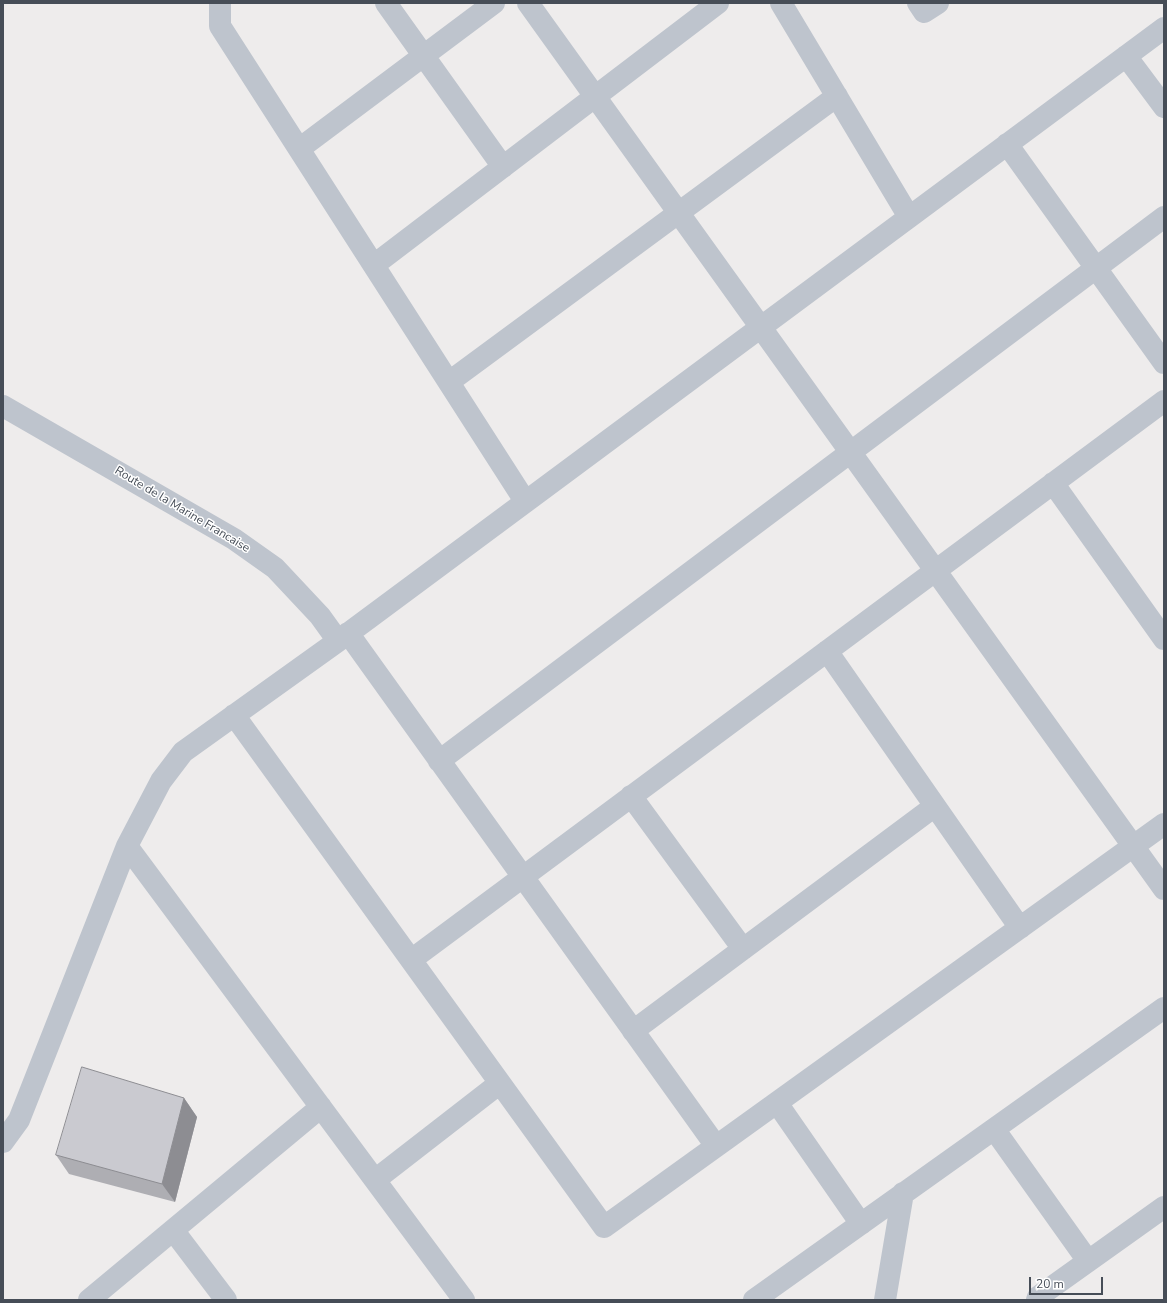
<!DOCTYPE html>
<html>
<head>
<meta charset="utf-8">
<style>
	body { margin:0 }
	#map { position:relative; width:1167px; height:1303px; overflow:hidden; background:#eeecec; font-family:"Nunito Sans",sans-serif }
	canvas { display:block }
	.frame { position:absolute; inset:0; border:4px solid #464d57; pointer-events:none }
	.scale { position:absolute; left:1029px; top:1277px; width:74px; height:18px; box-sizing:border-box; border:2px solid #464d57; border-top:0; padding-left:5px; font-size:12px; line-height:14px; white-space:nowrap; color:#464d57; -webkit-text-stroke:3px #fff; paint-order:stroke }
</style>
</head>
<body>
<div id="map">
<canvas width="1167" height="1303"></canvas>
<div class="frame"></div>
<div class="scale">20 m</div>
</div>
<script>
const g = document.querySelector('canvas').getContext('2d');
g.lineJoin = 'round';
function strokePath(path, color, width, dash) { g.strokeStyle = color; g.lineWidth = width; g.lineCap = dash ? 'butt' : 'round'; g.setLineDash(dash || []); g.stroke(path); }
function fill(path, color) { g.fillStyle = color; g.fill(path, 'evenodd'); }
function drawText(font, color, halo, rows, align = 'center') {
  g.font = font + ' "Nunito Sans",sans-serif'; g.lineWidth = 3; g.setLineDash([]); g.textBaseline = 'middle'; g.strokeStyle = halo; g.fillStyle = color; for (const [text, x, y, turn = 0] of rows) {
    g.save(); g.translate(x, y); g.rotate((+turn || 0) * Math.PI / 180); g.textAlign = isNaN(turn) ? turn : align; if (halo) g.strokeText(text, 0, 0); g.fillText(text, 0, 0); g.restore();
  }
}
strokePath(new Path2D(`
	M220,3v23l305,475
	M386,3l117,164
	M528,3l636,886
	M781,3l128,214
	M918,3l6,9 14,-9
	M1126,56l38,51
	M1007,144l157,219
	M299,149l195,-146
	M374,265l344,-262
	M449,382l388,-286
	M3,406l231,133 41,29 45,48 18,25
	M1053,483l111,156
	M348,633l368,513
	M827,651l193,277
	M234,715l370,512 560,-403
	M439,761l725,-544
	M631,796l112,153
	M127,846l337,454
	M411,960l753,-559
	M633,1031l302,-225
	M777,1103l84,121
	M994,1129l94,132
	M3,1142l16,-22 108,-274 34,-65 22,-29 155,-111 826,-613
	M375,1180l125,-97
	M173,1230l53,70
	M89,1300l232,-193
	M754,1300l410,-292
	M885,1300l18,-107
	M1037,1300l1,-3 126,-90`), '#bec4cd', 22);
fill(new Path2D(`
	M184,1098l13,19 -22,85 -106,-28 -13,-19z`), '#aeaeb3');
fill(new Path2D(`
	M184,1098l13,19 -22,85 -13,-18z`), '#8d8d92');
const building = new Path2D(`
	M82,1067l102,31 -22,86 -106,-29z`);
fill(building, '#cacad0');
strokePath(building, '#8d8d92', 1);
drawText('12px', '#464d57', '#fff', [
	["Route de la Marine Francaise",182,510,31]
]);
</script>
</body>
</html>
